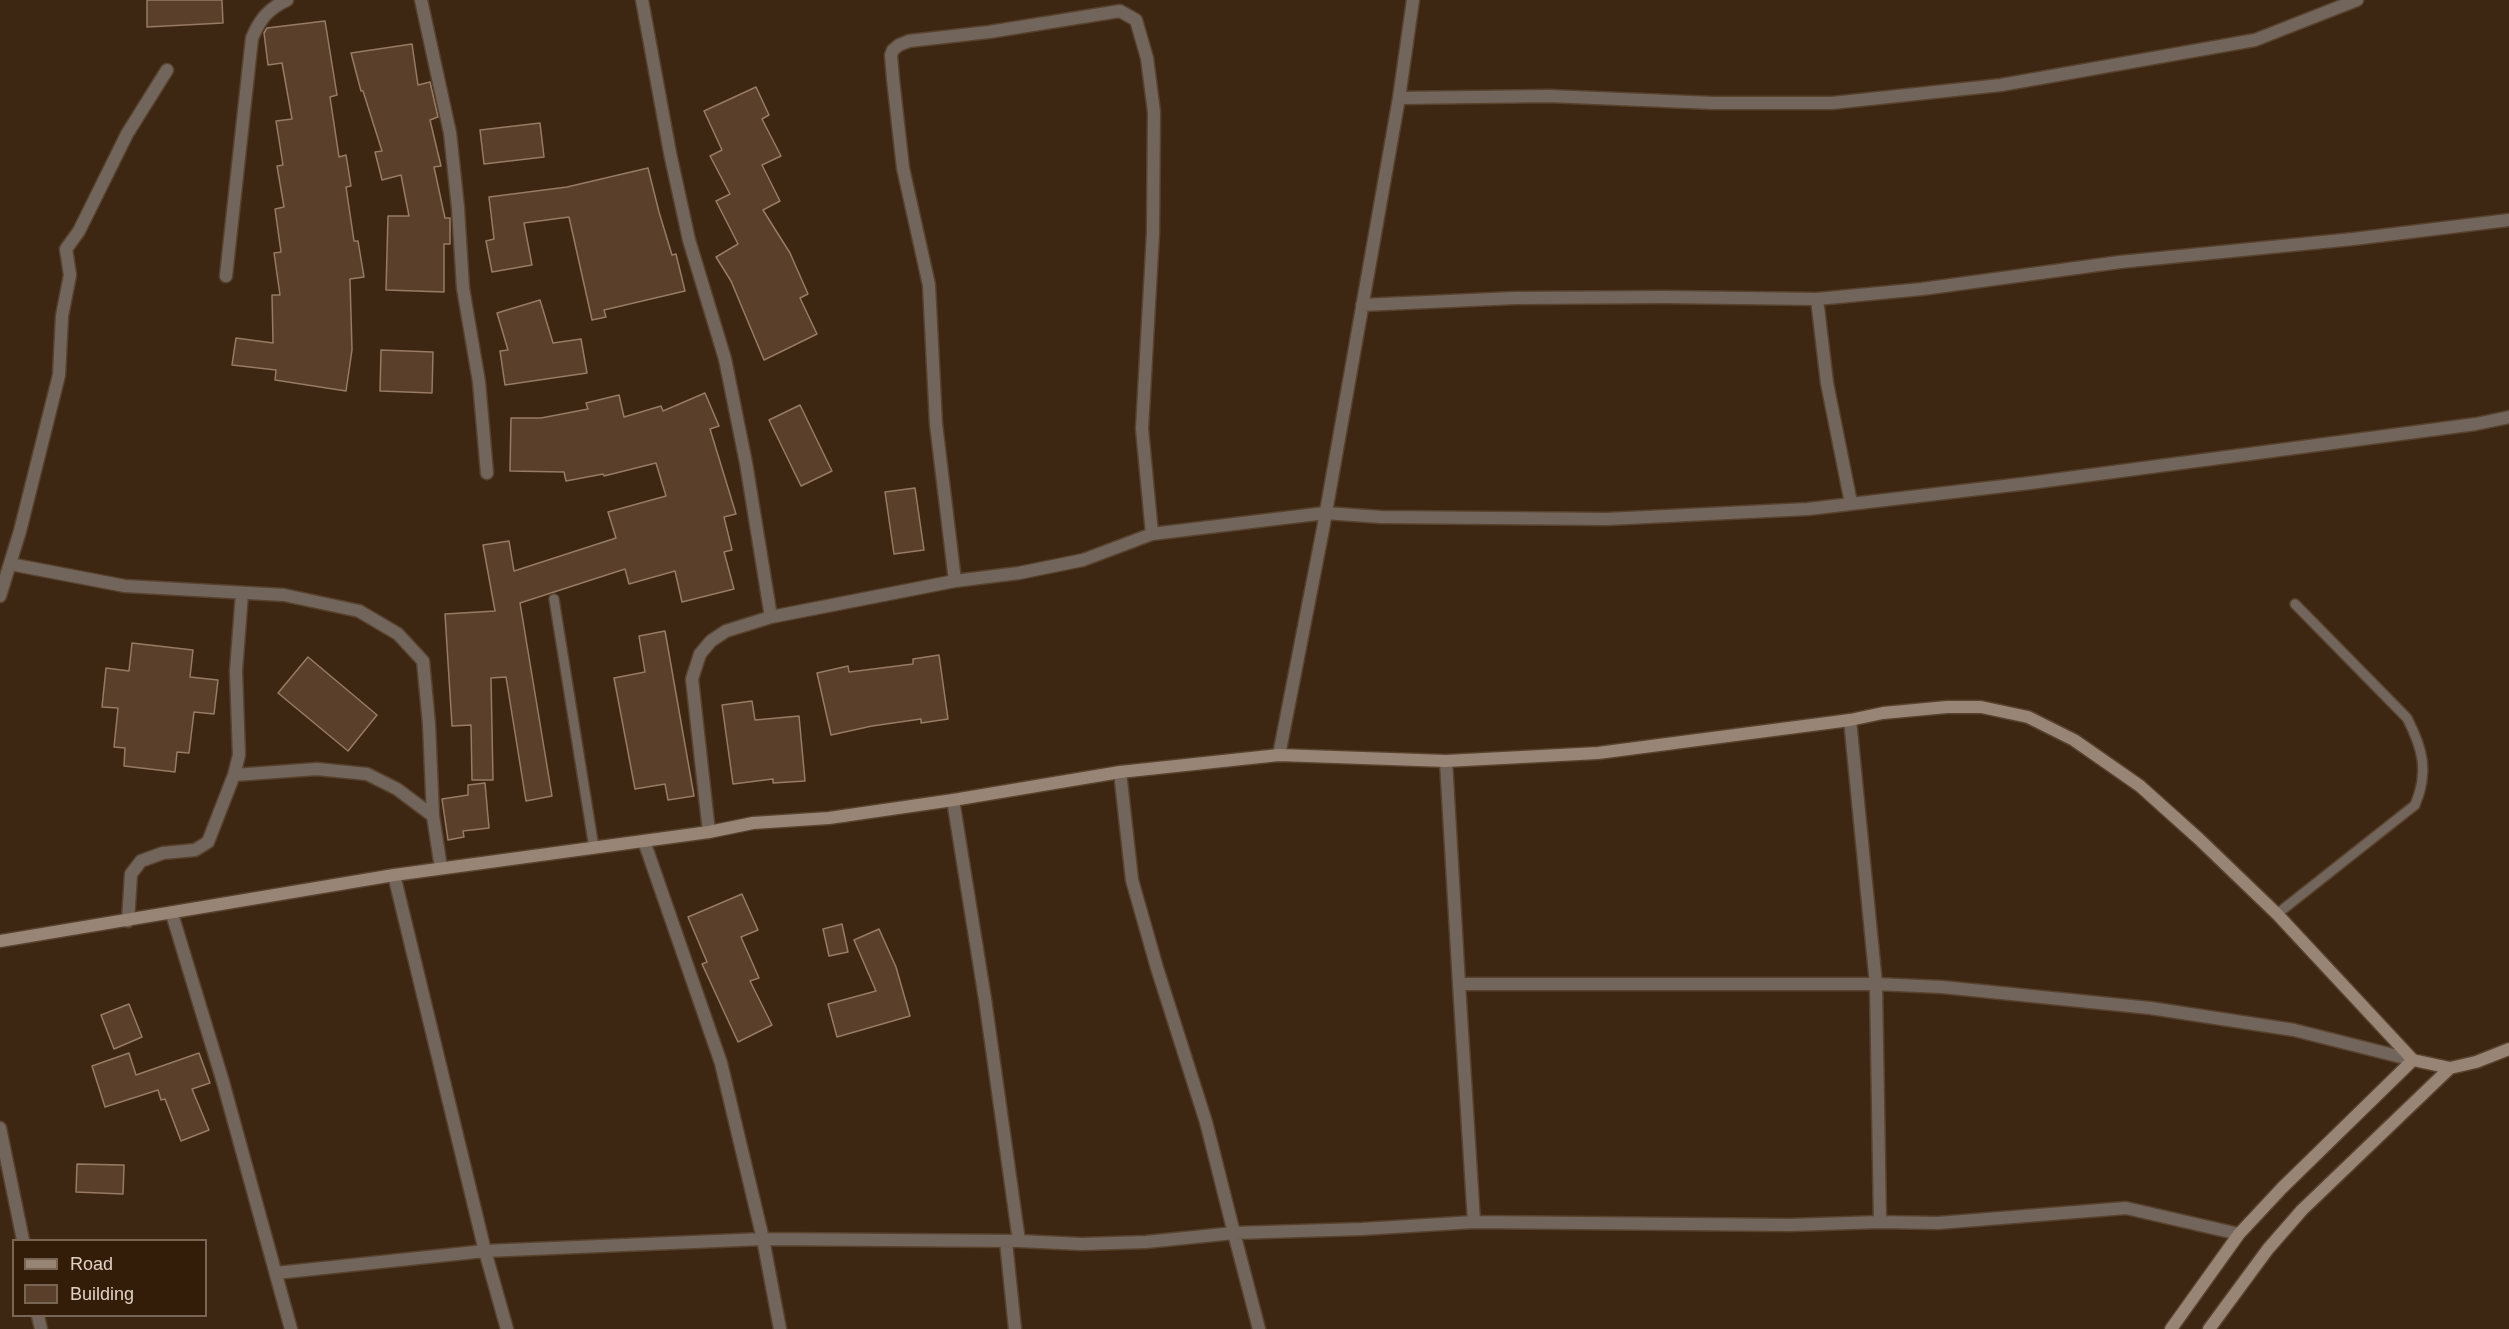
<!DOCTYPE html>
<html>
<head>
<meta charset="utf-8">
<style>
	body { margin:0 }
	#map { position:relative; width:2509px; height:1329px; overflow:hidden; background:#3e2712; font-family:Helvetica,sans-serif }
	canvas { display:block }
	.legend { position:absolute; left:12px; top:1239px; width:195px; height:78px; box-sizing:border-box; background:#341d08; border:2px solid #796553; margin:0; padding:8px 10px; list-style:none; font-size:18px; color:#e0d0c4 }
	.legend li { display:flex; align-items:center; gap:12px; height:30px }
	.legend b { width:30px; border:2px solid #796553 }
</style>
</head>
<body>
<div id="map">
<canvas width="2509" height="1329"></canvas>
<ul class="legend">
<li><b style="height:8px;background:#998575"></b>Road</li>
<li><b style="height:16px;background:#5a402b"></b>Building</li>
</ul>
</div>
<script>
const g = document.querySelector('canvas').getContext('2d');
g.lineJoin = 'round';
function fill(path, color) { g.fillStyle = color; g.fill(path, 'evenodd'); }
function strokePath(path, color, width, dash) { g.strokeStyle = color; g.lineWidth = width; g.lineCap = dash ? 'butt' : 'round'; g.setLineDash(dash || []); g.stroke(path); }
const building = new Path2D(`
	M147,0h75l1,23 -76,4z
	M325,21l12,74 -7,2 9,60 7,-2 5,31 -5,1 8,54h4l6,36 -14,2 2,71 -6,41 -71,-11 1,-10 -44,-5 4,-27 37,5 -1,-48h8l-6,-42 7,-1 -6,-43 9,-2 -7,-41 6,-1 -7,-44 16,-2 -10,-56 -14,2 -4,-32 3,-5z
	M412,44l6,41 12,-3 8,35 -8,3 11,46 -7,1 11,51h5v26h-6v48l-58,-2 2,-74h21l-8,-41 -19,5 -7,-28 7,-1 -19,-60h-2l-10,-38z
	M756,87l13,28 -7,4 19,37 -19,9 18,36 -17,9 27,43 18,41 -8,4 17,36 -53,26 -33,-79 -15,-24 22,-13 -22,-43 14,-7 -20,-38 12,-6 -18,-39z
	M540,123l4,34 -60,7 -4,-34z
	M648,168l11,44 13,43 4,-1 9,37 -81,19 2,7 -14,3 -23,-103 -45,6 8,42 -40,7 -6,-31 8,-2 -5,-42 78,-10z
	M540,300l13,43 28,-4 6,34 -82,12 -5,-34 8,-1 -11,-37z
	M381,350l52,2 -1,41 -52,-2z
	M705,393l14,33 -9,3 26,85 -12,3 8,33 -8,2 10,37 -52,13 -7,-31 -46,13 -4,-15 -105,34 32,193 -26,5 -20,-124 -15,1 2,102h-21l-1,-55 -19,1 -7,-112 50,-3 -12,-66 26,-4 5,30 102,-33 -8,-26 58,-16 -10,-33 -52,13 -1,-2 -37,7 -2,-9 -54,-1 1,-53h30l47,-9 -2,-6 33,-8 5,22 37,-11 2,5z
	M800,405l32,66 -31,15 -32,-66z
	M915,488l9,62 -30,4 -9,-62z
	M665,631l29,165 -26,4 -3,-16 -30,5 -21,-111 31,-6 -6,-36z
	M132,643l61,7 -3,27 28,3 -4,34 -20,-2 -5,41 -12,-1 -2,20 -51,-6 1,-18 -11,-1 4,-39 -16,-1 4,-39 23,3z
	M939,655l9,64 -27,4v-4l-49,7 -41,9 -14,-62 31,-7 1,6 64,-8v-5z
	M308,657l69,58 -29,36 -70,-58z
	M752,701l3,19 44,-4 6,65 -32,2v-4l-40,5 -11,-79z
	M485,783l4,45 -26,3 1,6 -16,3 -6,-41 26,-4v-10z
	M742,894l16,36 -17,7 18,41 -9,3 22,44 -34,17 -36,-78 5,-2 -19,-45z
	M842,924l6,28 -19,4 -6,-27z
	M879,929l17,38 14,49 -73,21 -9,-33 48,-13 -22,-51z
	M129,1004l13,33 -28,12 -13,-34z
	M129,1053l7,22 63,-22 11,30 -18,6 17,41 -28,11 -16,-42 -4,1 -3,-10 -53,17 -13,-41z
	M77,1164l47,1 -1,29 -47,-2z`);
fill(building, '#5a402b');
strokePath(building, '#977b64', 1.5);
const lane = new Path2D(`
	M554,599l40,249
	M2277,914l138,-109c14,-33 8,-56 -8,-87l-112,-114`);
const street = new Path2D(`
	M421,0l29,133 8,75 5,80 16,94 8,91
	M642,0l28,153 19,87 36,119 21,104 25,154
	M1399,98l150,-2 164,7h119l169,-18 254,-45 102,-40
	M226,276l26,-238c8,-19 16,-29 35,-38
	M1817,299l10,84 24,120
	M1362,305l153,-7 150,-1 152,2 105,-10 198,-27 233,-23 156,-19
	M10,564l115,22 159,9 75,16 39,23 25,27 6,63 4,92 8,52
	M955,581l-19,-157 -7,-139 -26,-117 -10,-89 -2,-24 2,-5 6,-5 10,-4 80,-9 131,-21 16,9 11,38 7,54 -1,121 -11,196 10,105
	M0,596l20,-65 39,-156 3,-59 8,-41 -4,-26 13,-18 48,-97 40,-64
	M1279,755l44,-226 76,-431 14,-98
	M1446,761l13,223
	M1120,772l12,108 25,88 49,154 28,111 128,-4 112,-7 316,3 90,-3 58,1 188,-15 113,26
	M234,775l83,-6 50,5 30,15 36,27
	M709,832l-17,-153 8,-25 11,-13 15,-10 45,-14 184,-36 64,-8 64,-13 69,-26 173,-21 56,4 226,2 201,-10 222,-26 446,-59 33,-7
	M644,841l77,222 42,176 17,90
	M172,914l51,168 68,247
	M128,921l3,-47 10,-13 22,-8 32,-3 13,-8 26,-67 5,-20 -3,-84 6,-78
	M0,1128l23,112
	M1474,1222l-15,-238h417l-26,-264
	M1880,1222l-4,-238 66,3 208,21 144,22 119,30
	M1019,1241l63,3 64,-2 88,-9 25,96
	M1006,1242l9,87
	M276,1273l209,-22 -91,-376
	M38,1316l3,13
	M507,1329l-22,-78 278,-12 256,2 -34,-242 -32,-199`);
const secondary = new Path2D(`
	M0,941l394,-66 315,-43 44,-9 76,-5 124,-18 167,-28 159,-17 167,6 152,-8 252,-33 33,-7 64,-6h34l47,10 46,23 66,46 59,53 78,75 136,146 37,8 26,-6 33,-13
	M2171,1329l68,-95 43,-46 131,-128
	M2209,1329l59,-80 34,-39 148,-142`);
strokePath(lane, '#58422e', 12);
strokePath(street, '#58422e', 15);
strokePath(secondary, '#58422e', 15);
strokePath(lane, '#72665c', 9);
strokePath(street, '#72665c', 12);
strokePath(secondary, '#998575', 12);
</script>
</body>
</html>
